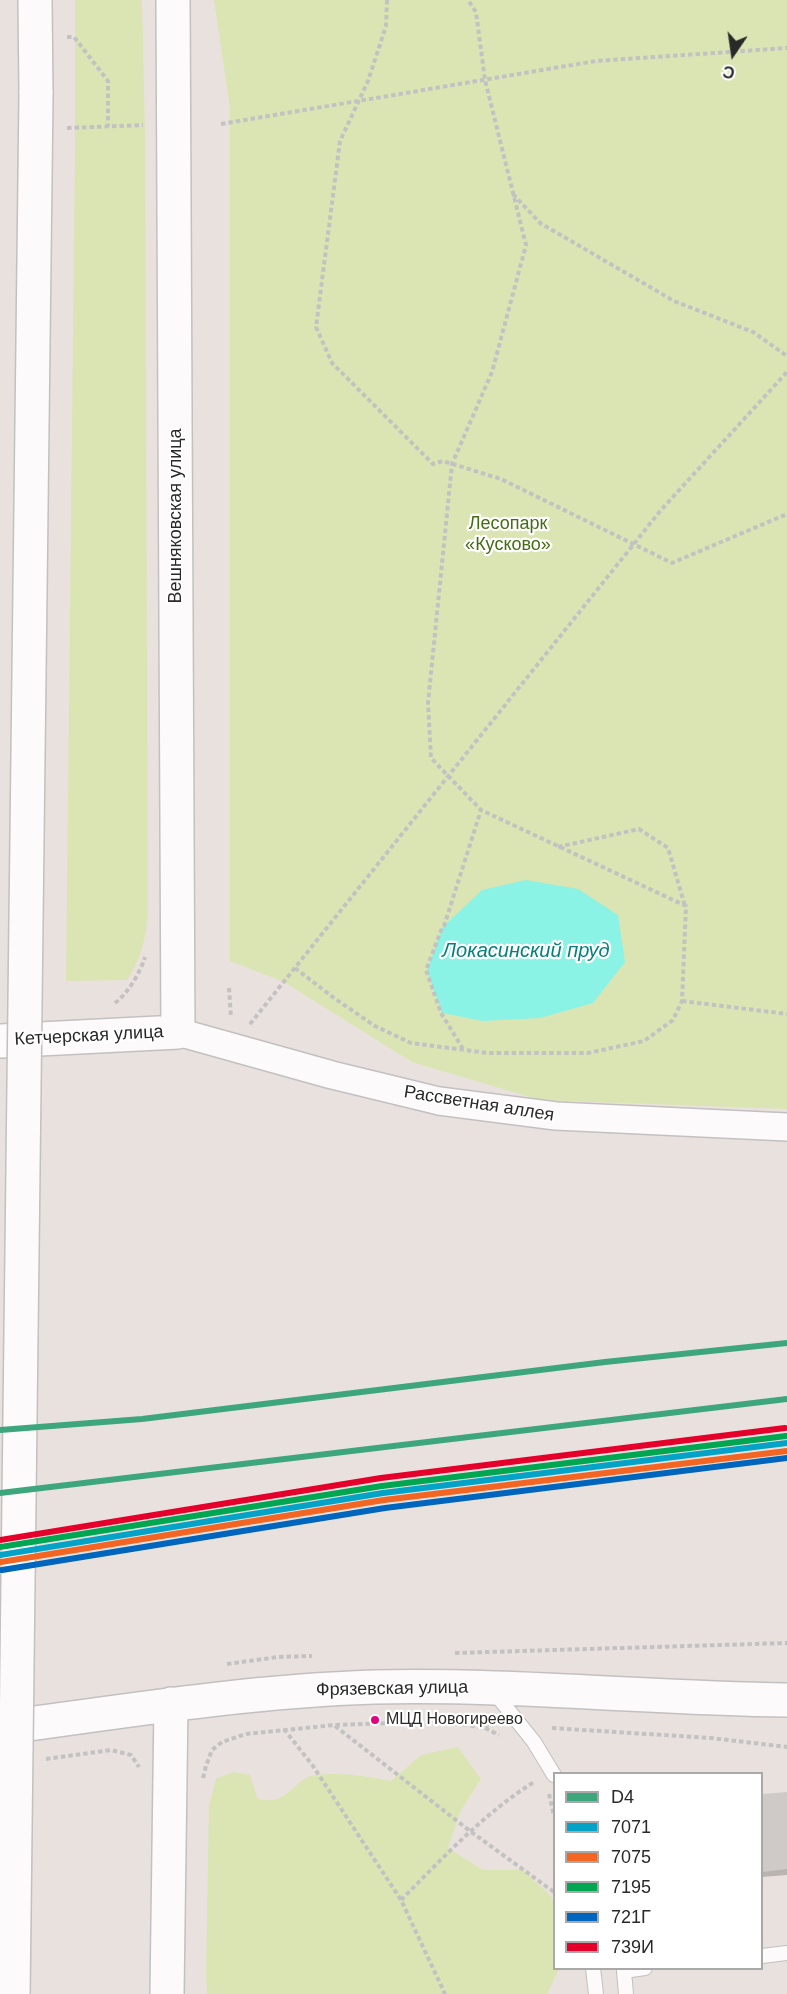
<!DOCTYPE html>
<html>
<head>
<meta charset="utf-8">
<style>
	body { margin:0 }
	#map { position:relative; width:787px; height:1994px; overflow:hidden; background:#e9e1de; font-family:Arial,sans-serif }
	canvas { display:block }
	.legend { position:absolute; left:553px; top:1772px; width:210px; height:198px; box-sizing:border-box; background:#fff; border:2px solid #a9a9a9; margin:0; padding:8px 10px; list-style:none; font-size:18px; color:#292929 }
	.legend li { display:flex; align-items:center; gap:12px; height:30px }
	.legend b { width:30px; border:2px solid #a9a9a9 }
	.north { position:absolute; left:703px; top:24px; width:60px; height:60px; -webkit-text-stroke:4px #fff; paint-order:stroke; rotate:193deg; font-size:16px; font-weight:700; line-height:24px; text-align:center; color:#292929 }
	.north::after { content:''; display:block; margin:auto; width:21px; height:27px; background:#292929; clip-path:polygon(50% 0,100% 100%,50% 72%,0 100%) }
</style>
</head>
<body>
<div id="map">
<canvas width="787" height="1994"></canvas>
<ul class="legend">
<li><b style="height:8px;background:#3da67c"></b>D4</li>
<li><b style="height:8px;background:#02a3c6"></b>7071</li>
<li><b style="height:8px;background:#f26522"></b>7075</li>
<li><b style="height:8px;background:#00a651"></b>7195</li>
<li><b style="height:8px;background:#0065bd"></b>721Г</li>
<li><b style="height:8px;background:#e4002b"></b>739И</li>
</ul>
<div class="north">С</div>
</div>
<script>
const g = document.querySelector('canvas').getContext('2d');
g.lineJoin = 'round';
function fill(path, color) { g.fillStyle = color; g.fill(path, 'evenodd'); }
function strokePath(path, color, width, dash) { g.strokeStyle = color; g.lineWidth = width; g.lineCap = dash ? 'butt' : 'round'; g.setLineDash(dash || []); g.stroke(path); }
function drawText(font, color, halo, rows, align = 'center') {
  g.font = font + ' Arial,sans-serif'; g.lineWidth = 4.5; g.setLineDash([]); g.textBaseline = 'middle'; g.strokeStyle = halo; g.fillStyle = color; for (const [text, x, y, turn = 0] of rows) {
    g.save(); g.translate(x, y); g.rotate((+turn || 0) * Math.PI / 180); g.textAlign = isNaN(turn) ? turn : align; if (halo) g.strokeText(text, 0, 0); g.fillText(text, 0, 0); g.restore();
  }
}
fill(new Path2D(`
	M75,0h67l3,134 3,777c-2,27 -6,46 -21,69l-61,1 9,-834z
	M214,0h573v1109l-247,-9 -128,-38 -128,-80 -54,-21v-853z
	M458,1747l23,32 -21,33 -12,36 35,22h40l28,26 3,8v64l5,1 -12,25h-340l-1,-19 3,-170 7,-26 17,-7 17,3 7,23c29,11 37,-20 58,-23 27,-3 51,1 76,6l30,-26z`), '#dbe5b4');
fill(new Path2D(`
	M526,880l52,9 40,26 7,47 -32,41 -53,15 -57,3 -41,-8 -15,-42 15,-43 40,-38z`), '#8bf2e6');
fill(new Path2D(`
	M787,1793v82l-25,2v-82z`), '#0003');
fill(new Path2D(`
	M787,1792v77l-25,3v-78z`), '#cfcac8');
const service = new Path2D(`
	M494,1692l40,50 20,33
	M762,1956l25,-3
	M593,1968l3,26
	M626,1994l-2,-23 21,-3`);
const minor = new Path2D(`
	M178,1032l154,43 107,26 117,15 231,11`);
const secondary = new Path2D(`
	M35,0l1,94
	M0,1041l178,-9 -5,-1032
	M0,1728c124,-17 249,-37 374,-41 138,-3 275,11 413,13
	M167,1994l4,-290`);
strokePath(service, '#c2c0c0', 16);
strokePath(minor, '#c2c0c0', 30);
strokePath(secondary, '#c2c0c0', 36);
strokePath(new Path2D(`
	M387,0l-1,26 -18,55 -28,60 -24,186 16,36 101,101 10,-3 58,18 171,84 115,-49
	M67,37h7l34,44v45
	M221,124l375,-63 191,-13
	M67,128l76,-3
	M513,194l27,29 134,78 79,31 34,24
	M558,847l81,-18 29,19 17,58
	M295,968l39,30 41,28 36,17 77,10h100l56,-12 29,-21 9,-19 4,-95 -205,-96 -50,-52 -3,-55 24,-239 40,-92 34,-127 -41,-165 -9,-68 -8,-12
	M229,988l2,30
	M682,1001l105,13
	M115,1003c13,-10 25,-30 30,-46
	M250,1024l411,-514 126,-138
	M463,1049l-22,-36 -15,-43 16,-42 2,-2 37,-116
	M455,1653l332,-10
	M227,1664l51,-7 34,-1
	M477,1724l16,1
	M335,1726l135,105 84,61
	M552,1728l159,10 76,9
	M284,1729l29,37 88,134 44,94
	M46,1759l65,-9 20,5 8,12
	M203,1778l3,-12 6,-16 10,-8 24,-8 88,-9 61,-2 65,1 25,4 14,7
	M549,1794l5,22
	M401,1900c42,-42 82,-86 133,-118`), '#c3c2c2', 4, [4.5, 3]);
strokePath(service, '#fcfafa', 14);
strokePath(minor, '#fcfafa', 27);
strokePath(secondary, '#fcfafa', 33);
const secondaryBridge = new Path2D(`
	M13,1994l23,-1900`);
strokePath(secondaryBridge, '#c2c0c0', 36, []);
strokePath(secondaryBridge, '#fcfafa', 33);
strokePath(new Path2D(`
	M0,1430l142,-11 463,-57 182,-19
	M0,1493l787,-94`), '#3da67c', 6);
strokePath(new Path2D(`
	M0,1555l383,-62 404,-50`), '#02a3c6', 6);
strokePath(new Path2D(`
	M1,1562l383,-62 403,-49`), '#f26522', 6);
strokePath(new Path2D(`
	M0,1547l382,-61 404,-50`), '#00a651', 6);
strokePath(new Path2D(`
	M2,1570l383,-62 402,-50`), '#0065bd', 6);
strokePath(new Path2D(`
	M0,1540l381,-62 404,-50`), '#e4002b', 6);
for (const [x, y, r, color] of [
	[375,1720,5,"#e5007d"]
]) { const dot = new Path2D(); dot.arc(x, y, r, 0, 2 * Math.PI); g.fillStyle = color; g.fill(dot); strokePath(dot, '#fff', 2); }
drawText('16px', '#292929', '#fff', [
	["МЦД Новогиреево",386,1720]
], 'left');
drawText('18px', '#292929', '#fff', [
	["Вешняковская улица",176,516,-90],
	["Кетчерская улица",89,1036,-3],
	["Рассветная аллея",479,1104,9],
	["Фрязевская улица",392,1689,-1]
]);
drawText('18px', '#466c14', '#fff', [
	["Лесопарк",508,524],
	["«Кусково»",508,545]
]);
drawText('italic 20px', '#06807e', '#fff', [
	["Локасинский пруд",526,951]
]);
</script>
</body>
</html>
